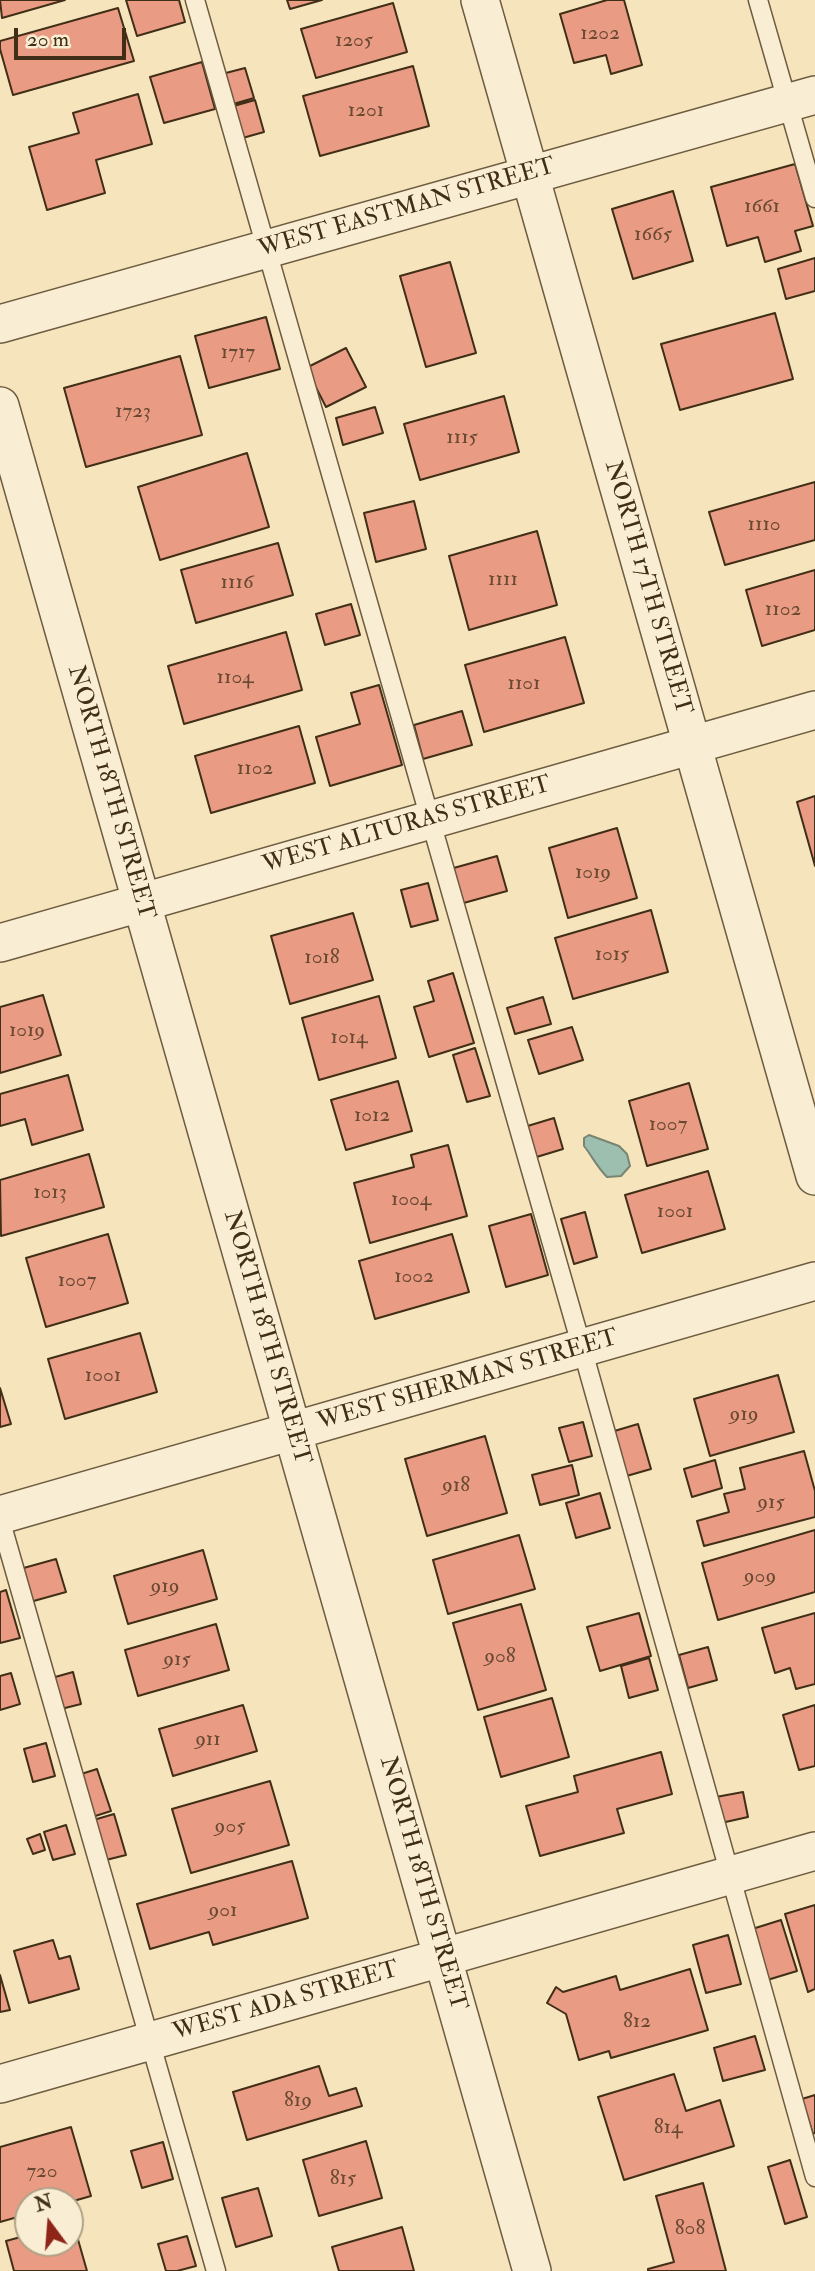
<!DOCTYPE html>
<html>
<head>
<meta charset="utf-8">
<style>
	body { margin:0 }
	#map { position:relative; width:815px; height:2271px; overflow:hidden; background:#f6e5bc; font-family:"IM FELL Double Pica",serif }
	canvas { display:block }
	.north { position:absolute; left:14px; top:2187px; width:70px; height:70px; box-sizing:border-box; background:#f9eed3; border:2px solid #afa187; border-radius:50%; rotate:344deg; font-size:19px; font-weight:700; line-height:28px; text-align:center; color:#402e16 }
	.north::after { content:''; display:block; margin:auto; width:24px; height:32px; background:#8f2418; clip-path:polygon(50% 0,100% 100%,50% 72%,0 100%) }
	.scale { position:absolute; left:14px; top:28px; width:112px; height:32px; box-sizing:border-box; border:4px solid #402e16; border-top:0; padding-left:9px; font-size:21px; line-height:24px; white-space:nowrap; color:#402e16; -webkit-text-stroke:5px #f9eed3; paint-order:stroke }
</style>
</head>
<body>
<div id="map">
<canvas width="815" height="2271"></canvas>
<div class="north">N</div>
<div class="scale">20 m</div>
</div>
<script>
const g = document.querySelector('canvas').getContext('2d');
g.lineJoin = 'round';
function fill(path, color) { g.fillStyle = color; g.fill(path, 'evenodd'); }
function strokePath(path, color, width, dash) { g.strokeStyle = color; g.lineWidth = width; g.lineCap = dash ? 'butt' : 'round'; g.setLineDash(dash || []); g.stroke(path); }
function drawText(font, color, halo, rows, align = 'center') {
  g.font = font + ' "IM FELL Double Pica",serif'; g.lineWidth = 5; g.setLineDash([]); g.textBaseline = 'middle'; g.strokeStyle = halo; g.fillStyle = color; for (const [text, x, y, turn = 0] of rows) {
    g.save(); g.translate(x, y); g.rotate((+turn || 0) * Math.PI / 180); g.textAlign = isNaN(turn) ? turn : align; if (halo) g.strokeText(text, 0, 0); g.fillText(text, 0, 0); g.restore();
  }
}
const water = new Path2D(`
	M589,1135l30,11 8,8 3,12 -9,10 -14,1c-10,-10 -15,-21 -23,-31v-8z`);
fill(water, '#9dbfb0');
strokePath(water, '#788572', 2);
const building = new Path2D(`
	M0,0h65l-63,18z
	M126,0h53l6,22 -48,14z
	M287,0h35l-32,9z
	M607,0h17l18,65 -31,9 -5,-19 -32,8 -14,-49z
	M393,3l14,49 -91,26 -15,-49z
	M118,8l16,53 -121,34 -13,-46v-8z
	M202,62l13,47 -51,14 -14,-46z
	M413,66l16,60 -109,30 -17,-60z
	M245,68l9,30 -24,7 -8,-31z
	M138,94l14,50 -56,16 9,33 -58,17 -18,-63 50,-14 -6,-20z
	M255,100l9,32 -25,7 -9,-32z
	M795,164l18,62 -18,5 6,20 -36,11 -7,-25 -31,9 -16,-59z
	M673,191l20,70 -60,18 -21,-70z
	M815,258v33l-29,8 -8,-30z
	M450,262l26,91 -50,14 -26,-91z
	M775,313l18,66 -113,31 -19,-66z
	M266,317l14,52 -71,19 -14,-52z
	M346,348l20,39 -40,20 -20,-39z
	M180,356l22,79 -116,32 -22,-79z
	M504,396l15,56 -99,28 -16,-56z
	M375,407l8,26 -40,12 -7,-27z
	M247,453l22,74 -109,33 -22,-73z
	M815,482v58l-90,25 -16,-53z
	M414,501l12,48 -50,13 -12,-49z
	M537,531l20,74 -88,25 -20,-74z
	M278,543l15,52 -97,28 -15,-53z
	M815,570v60l-53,16 -16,-56z
	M351,604l9,31 -35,10 -9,-31z
	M286,632l16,58 -118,34 -16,-58z
	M565,637l19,66 -100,29 -19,-67z
	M379,685l23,80 -72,21 -14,-49 44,-13 -9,-31z
	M462,711l10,34 -49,14 -9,-34z
	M299,726l16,57 -104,30 -16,-57z
	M815,796v70l-18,-64z
	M617,828l20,70 -69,20 -19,-70z
	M497,856l10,35 -47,13 -10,-35z
	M428,883l10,37 -27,7 -10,-37z
	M651,910l17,62 -95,27 -18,-61z
	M353,913l20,67 -83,24 -19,-68z
	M453,973l21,70 -45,14 -15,-50 20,-6 -6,-20z
	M43,995l18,60 -61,18v-66z
	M379,996l17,62 -77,22 -17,-62z
	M543,997l8,27 -36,10 -8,-26z
	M572,1027l11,33 -44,14 -11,-34z
	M475,1048l15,48 -23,6 -14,-47z
	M68,1075l15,55 -51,15 -7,-26 -25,7v-32z
	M398,1081l14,50 -66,19 -15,-50z
	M689,1083l19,66 -61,17 -18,-65z
	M554,1118l9,31 -33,10 -9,-31z
	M448,1145l19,71 -97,27 -16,-60 60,-16 -3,-12z
	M89,1154l15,53 -103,29 -1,-56z
	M708,1171l17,58 -83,24 -17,-58z
	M585,1212l12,45 -23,7 -13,-45z
	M531,1214l17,61 -42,12 -17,-61z
	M108,1234l20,69 -82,24 -20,-69z
	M452,1234l17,58 -94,27 -16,-58z
	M140,1333l17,59 -92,27 -17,-60z
	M778,1375l16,57 -84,24 -16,-57z
	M0,1388l11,36 -11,3z
	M583,1422l9,34 -23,6 -10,-34z
	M638,1424l13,45 -28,8 -12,-45z
	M485,1436l22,77 -80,23 -22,-77z
	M804,1451l11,40v26l-111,29 -7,-25 32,-9 -5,-18 21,-5 -5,-21z
	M715,1460l7,28 -30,9 -8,-28z
	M572,1465l7,30 -39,10 -8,-30z
	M600,1493l10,35 -34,10 -10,-35z
	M815,1530v62l-97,28 -16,-57z
	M519,1535l16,54 -87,25 -15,-54z
	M203,1550l14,49 -89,25 -14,-48z
	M56,1559l10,33 -36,10 -10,-33z
	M6,1590l14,48 -20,5v-51z
	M521,1604l25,86 -68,20 -25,-87z
	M639,1613l12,43 -51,15 -13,-44z
	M815,1613v71l-19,5 -6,-21 -15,5 -13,-45z
	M216,1624l13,46 -91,26 -13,-46z
	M708,1647l9,33 -29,8 -9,-33z
	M649,1658l9,32 -29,8 -8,-32z
	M73,1672l8,32 -24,6 -9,-31z
	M11,1673l9,31 -20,6v-34z
	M552,1698l17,59 -68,20 -17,-60z
	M243,1705l14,46 -84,25 -14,-47z
	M815,1705v61l-16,4 -16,-55z
	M46,1743l9,33 -22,6 -9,-33z
	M661,1752l11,42 -55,15 7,24 -84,23 -14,-50 52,-14 -4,-16z
	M97,1769l14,42 -22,7 -14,-42z
	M270,1781l19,64 -98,28 -19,-64z
	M743,1792l5,25 -27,6 -5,-26z
	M114,1814l12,41 -24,6 -12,-40z
	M66,1825l9,29 -22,6 -9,-28z
	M40,1834l5,16 -12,4 -6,-15z
	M292,1861l16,57 -95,27 -4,-13 -59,17 -13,-45z
	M815,1905v84l-7,3 -23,-78z
	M781,1920l16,51 -33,10 -15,-51z
	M728,1935l13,49 -35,9 -13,-48z
	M53,1940l6,19 11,-3 9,33 -50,14 -15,-52z
	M690,1969l18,61 -97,28 -2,-7 -30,9 -13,-46 -19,-11 9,-16 7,5 53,-16 4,14z
	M0,1975l10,35 -10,2z
	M755,2036l10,34 -42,11 -9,-33z
	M319,2066l10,30 27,-8 6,18 -115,34 -14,-48z
	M674,2074l12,37 34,-11 14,46 -110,34 -26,-83z
	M815,2095v38l-2,1 -11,-35z
	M71,2127l20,69 -21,6 -42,-1v13l-28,8v-75z
	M366,2141l16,57 -63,18 -16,-56z
	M163,2142l10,37 -31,9 -11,-37z
	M790,2160l17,57 -22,7 -17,-57z
	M703,2183l23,88h-78v-2l26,-7 -18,-66z
	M258,2188l14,48 -36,11 -14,-49z
	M70,2222h3l14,49h-73l-8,-30 22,-6v8h42z
	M402,2227l12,44h-75l-7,-24z
	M187,2236l9,30 -19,5h-11l-8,-27z`);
fill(building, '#e99b84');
strokePath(building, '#402e16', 2);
const service = new Path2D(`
	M195,0l387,1348 233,829
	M758,0l57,198
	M0,1519l216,752`);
const minor = new Path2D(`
	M480,0l335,1176
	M0,324l815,-229
	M0,406l532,1865
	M0,943l815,-233
	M0,1515l815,-234
	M0,2084l815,-233`);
strokePath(service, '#6e5c40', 21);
strokePath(minor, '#6e5c40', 40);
strokePath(service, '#f9eed3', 18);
strokePath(minor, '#f9eed3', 37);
drawText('21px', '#6a4932', null, [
	["1202",600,34],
	["1205",354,41],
	["1201",366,111],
	["1661",762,207],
	["1665",653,235],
	["1717",238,353],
	["1723",133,412],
	["1115",462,438],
	["1110",764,525],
	["1111",503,580],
	["1116",237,583],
	["1102",783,610],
	["1104",235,678],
	["1101",524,684],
	["1102",255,769],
	["1019",593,873],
	["1015",612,955],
	["1018",322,958],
	["1019",27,1031],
	["1014",349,1038],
	["1012",372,1116],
	["1007",668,1125],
	["1013",50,1193],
	["1004",411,1200],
	["1001",675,1212],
	["1002",414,1277],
	["1007",77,1281],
	["1001",103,1376],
	["919",744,1415],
	["918",456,1486],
	["915",771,1503],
	["909",760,1577],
	["919",165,1587],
	["908",500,1657],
	["915",177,1660],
	["911",208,1740],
	["905",230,1827],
	["901",223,1911],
	["812",637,2022],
	["819",298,2101],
	["814",668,2128],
	["720",42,2172],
	["815",343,2179],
	["808",690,2229]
]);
drawText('24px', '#402e16', '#f9eed3', [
	["WEST EASTMAN STREET",407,209,-16],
	["NORTH 17TH STREET",647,588,74],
	["NORTH 18TH STREET",110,793,74],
	["WEST ALTURAS STREET",407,826,-16],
	["NORTH 18TH STREET",266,1338,74],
	["WEST SHERMAN STREET",468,1381,-16],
	["NORTH 18TH STREET",422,1884,74],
	["WEST ADA STREET",286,2002,-16]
]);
</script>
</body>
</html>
